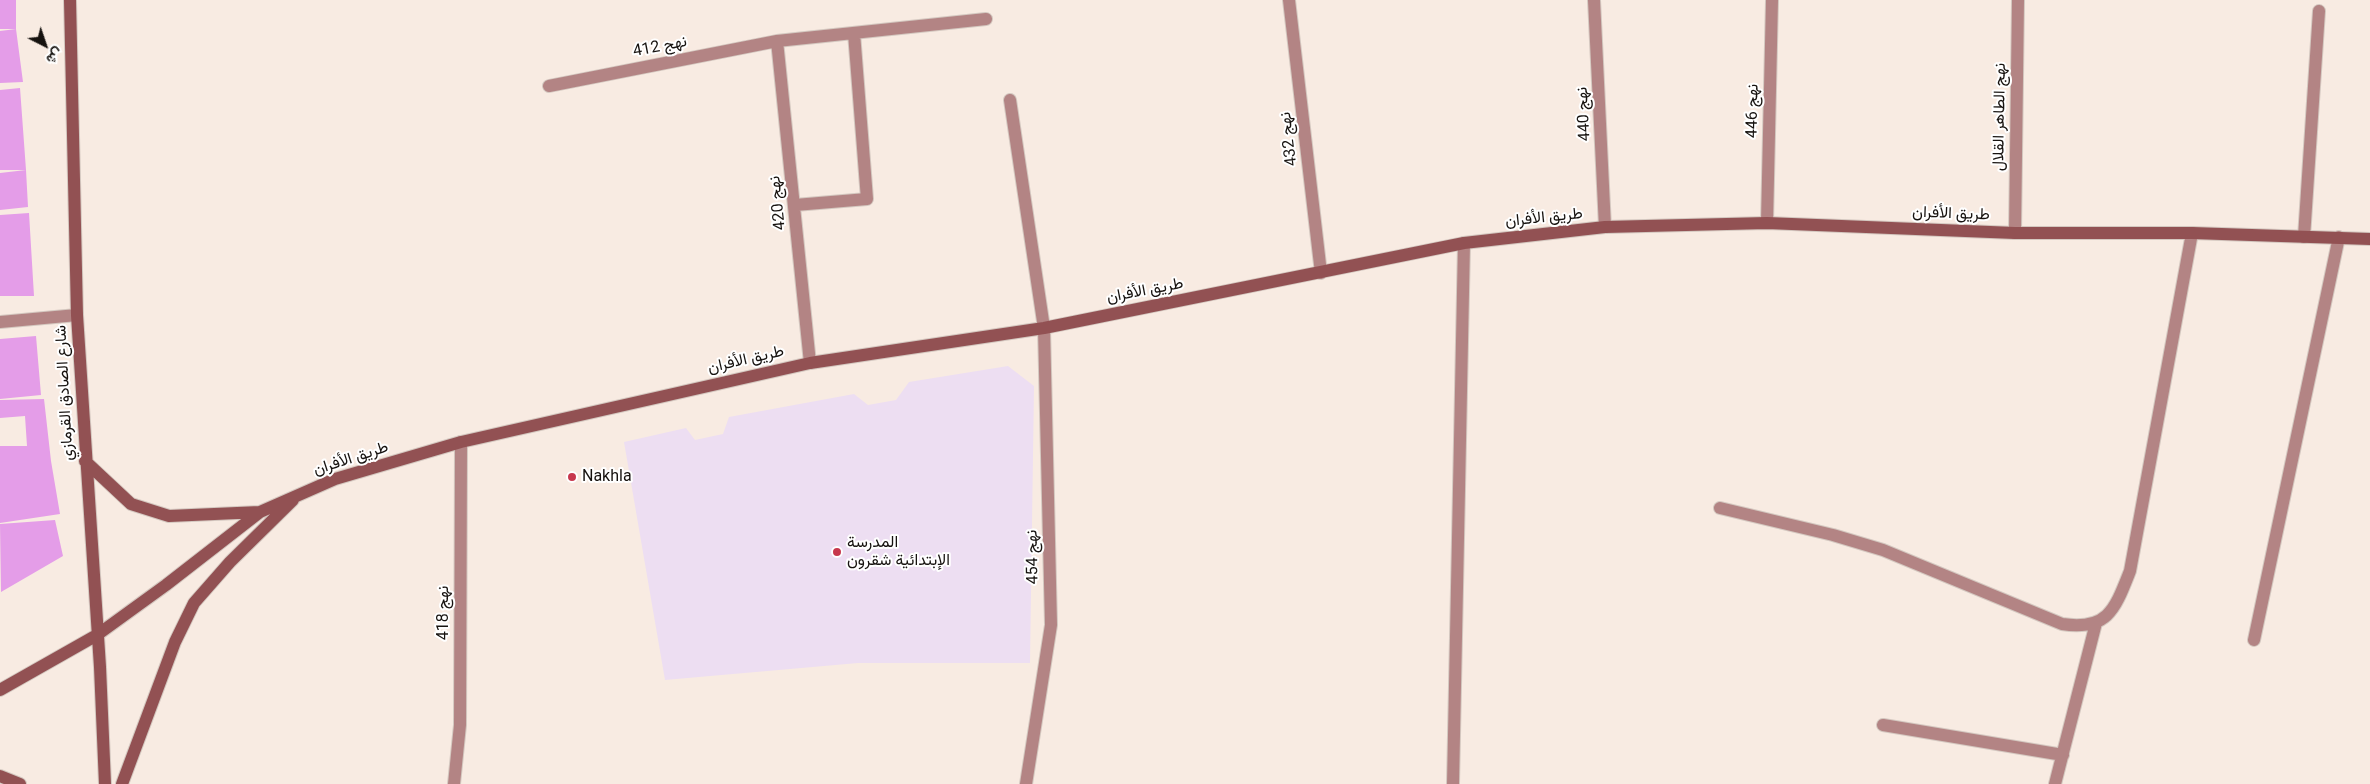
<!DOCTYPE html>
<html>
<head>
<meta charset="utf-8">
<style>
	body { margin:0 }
	#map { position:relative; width:2370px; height:784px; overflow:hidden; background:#f8ebe2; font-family:Roboto,Vazirmatn,sans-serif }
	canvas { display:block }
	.north { position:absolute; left:20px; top:20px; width:50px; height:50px; -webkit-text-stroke:4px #fff; paint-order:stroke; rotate:139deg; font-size:14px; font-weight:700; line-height:20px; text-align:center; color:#16120f }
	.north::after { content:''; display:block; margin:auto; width:18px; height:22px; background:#16120f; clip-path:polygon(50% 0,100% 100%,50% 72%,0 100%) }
</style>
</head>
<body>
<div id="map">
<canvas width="2370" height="784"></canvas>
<div class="north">ش</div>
</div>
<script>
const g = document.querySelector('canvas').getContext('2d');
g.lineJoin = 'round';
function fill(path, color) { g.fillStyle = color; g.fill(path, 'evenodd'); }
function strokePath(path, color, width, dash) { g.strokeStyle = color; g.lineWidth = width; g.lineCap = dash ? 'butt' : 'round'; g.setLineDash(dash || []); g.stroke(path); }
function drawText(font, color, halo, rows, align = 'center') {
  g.font = font + ' Roboto,Vazirmatn,sans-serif'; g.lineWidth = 4; g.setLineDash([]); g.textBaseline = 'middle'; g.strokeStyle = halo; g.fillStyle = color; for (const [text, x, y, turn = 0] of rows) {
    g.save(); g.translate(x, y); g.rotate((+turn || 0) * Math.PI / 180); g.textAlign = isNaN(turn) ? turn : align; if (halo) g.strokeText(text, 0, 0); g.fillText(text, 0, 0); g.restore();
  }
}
fill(new Path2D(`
	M1008,366l26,20 -4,277h-172l-193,17 -41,-238 62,-14 9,12 28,-6 6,-17 125,-23 14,11 28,-5 13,-18z`), '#eddef2');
fill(new Path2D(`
	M0,0h16v29l7,53 -23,1v-52l16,-2h-16z
	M20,88l6,82 2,37 -28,3v-37l26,-3h-26v-80z
	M29,213l5,83h-34v-81z
	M36,336l5,59 -41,4v-60z
	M44,399l7,62 9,53 -60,9v-77h27l-2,-30 -25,2v-18z
	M55,520l8,36 -62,36 -1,-68z`), '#e49de8');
const minor = new Path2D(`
	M1289,0l32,273
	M1594,0l11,227
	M777,41l33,322
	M549,86l228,-45 209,-22
	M1010,100l34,228 7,297 -25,159
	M795,205l72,-6 -13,-166
	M1767,223l5,-223
	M2304,237l15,-226
	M0,322l77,-7
	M1720,508l113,27 50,15 179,74c46,7 53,-15 68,-53l62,-338
	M2254,640l85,-403
	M1883,725l180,30
	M454,784l6,-59 1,-283
	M1453,784l11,-541
	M2055,784l41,-161`);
const tertiary = new Path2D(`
	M2015,233l3,-233`);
const secondary = new Path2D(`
	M70,0l7,315 23,352 5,117
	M85,461l46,43 38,12 91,-4
	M0,690l97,-55 69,-50 94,-73 75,-33 126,-37 349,-79 234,-35 420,-85 141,-16 162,-4 248,10h177l178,6
	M0,776l20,8
	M122,784l53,-142 19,-39 36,-41 63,-62`);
strokePath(minor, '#d4c8c0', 14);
strokePath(tertiary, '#d4c8c0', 14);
strokePath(secondary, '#d4c8c0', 14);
strokePath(minor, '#b38484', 12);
strokePath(tertiary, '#b38484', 12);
strokePath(secondary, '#925153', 12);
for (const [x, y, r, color] of [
	[572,477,5,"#c7374d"],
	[837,552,5,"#c7374d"]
]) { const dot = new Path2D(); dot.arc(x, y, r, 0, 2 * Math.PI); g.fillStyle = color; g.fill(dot); strokePath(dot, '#fff', 2); }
drawText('16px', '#16120f', '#fff', [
	["نهج 412",660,47,-11],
	["نهج 446",1753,111,-89],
	["نهج 440",1584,114,-93],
	["نهج الطاهر القلال",2000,117,-89],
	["نهج 432",1289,139,-97],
	["نهج 420",778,203,-96],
	["طريق الأفران",1951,214,2],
	["طريق الأفران",1544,218,-6],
	["طريق الأفران",1145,291,-11],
	["طريق الأفران",746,360,-13],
	["شارع الصادق القرمازي",65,393,-93],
	["طريق الأفران",351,459,-18],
	["نهج 454",1033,557,-91],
	["نهج 418",444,613,-90]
]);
drawText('16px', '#16120f', '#fff', [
	["Nakhla",582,477],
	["المدرسة",847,543],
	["الإبتدائية شقرون",847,561]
], 'left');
</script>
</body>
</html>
